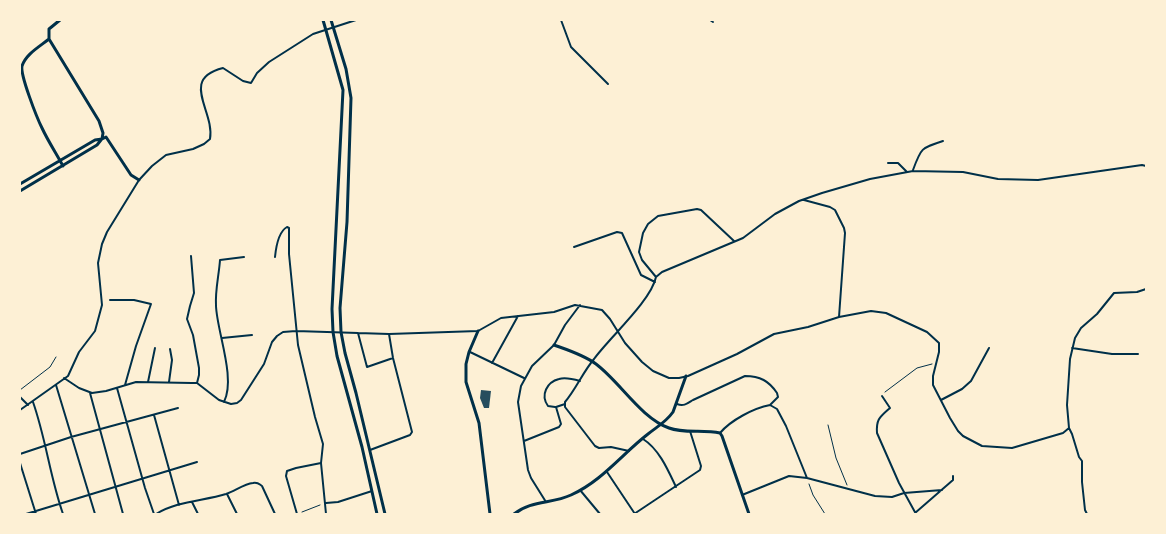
<!DOCTYPE html>
<html>
<head>
<meta charset="utf-8">
<style>
	body { margin:0 }
	#map { position:relative; width:1166px; height:534px; overflow:hidden; background:#fdf0d5; font-family:"Zilla Slab",serif }
	canvas { display:block }
	.frame { position:absolute; inset:0; border:21px solid #fdf0d5; pointer-events:none }
</style>
</head>
<body>
<div id="map">
<canvas width="1166" height="534"></canvas>
<div class="frame"></div>
</div>
<script>
const g = document.querySelector('canvas').getContext('2d');
g.lineJoin = 'round';
function fill(path, color) { g.fillStyle = color; g.fill(path, 'evenodd'); }
function strokePath(path, color, width, dash) { g.strokeStyle = color; g.lineWidth = width; g.lineCap = dash ? 'butt' : 'round'; g.setLineDash(dash || []); g.stroke(path); }
fill(new Path2D(`
	M481,390l10,1 -2,17h-5l-4,-10z`), '#264d5e');
strokePath(new Path2D(`
	M885,392l32,-24 15,-4
	M828,425l8,33 11,27
	M809,484l4,11 12,19
	M302,512l18,-7`), '#003049', 1);
strokePath(new Path2D(`
	M20,390l30,-23 6,-10`), '#003049', 1);
strokePath(new Path2D(`
	M561,20l10,27 37,37
	M710,20l3,2
	M888,163h10l9,9
	M913,170c8,-22 8,-22 30,-29
	M804,200l26,7 5,3 9,18 1,5 -6,84
	M574,247l43,-15 5,1 19,42 14,7
	M191,256l3,37 -4,13 -3,13 6,16 6,33v7l-2,8
	M275,257c1,-10 3,-25 12,-30l2,1v26l9,91 17,72 8,27 -2,19 5,51
	M656,277l6,-5 81,-34 32,-24 24,-13 23,-8 48,-14 43,-8 50,1 35,7 40,1 104,-15 4,1
	M110,300h24l17,4 -15,42 -11,39
	M358,333l9,34 26,-9
	M222,338l30,-3
	M1072,348l40,6h26
	M470,352l54,26
	M492,363l26,-47
	M64,378l15,10 13,5 14,-2 30,-9 56,1h5l22,17 12,4 6,-1 4,-3 23,-36 8,-22 5,-6 6,-4 13,-1 93,3 89,-3 23,-13 53,-6 21,-7 27,5 8,9 15,24 17,19 11,9 16,7h10l9,-2 49,-22 37,-20 34,-7 31,-10 32,-6 15,2 41,19 12,11v9l-6,24v9l17,33 8,13 5,5 19,10 30,2 51,-15 6,-5
	M148,382l7,-34
	M169,382l3,-22 -2,-11
	M56,385l39,129
	M117,388l28,100 9,26
	M90,393l33,121
	M882,396l8,12c-10,9 -14,11 -13,25l22,50 17,31
	M20,397l8,8
	M941,400l21,-11 9,-8 18,-33
	M33,402c13,37 17,75 30,112
	M224,402c12,-24 -7,-70 -8,-96 -1,-16 3,-31 4,-46l24,-3
	M677,404c7,3 11,-1 16,-4l52,-24c15,0 24,5 32,17l1,4 -8,8
	M770,405l7,4 9,17 21,52
	M555,407l-7,-1c-8,-11 -1,-24 11,-27 7,-2 14,0 21,2
	M20,410l48,-34 11,-24 16,-21 7,-26 -4,-42 4,-19 5,-12 32,-52 13,-14 14,-11 27,-6 11,-5 6,-5c5,-28 -31,-60 13,-71l20,13 8,2 6,-10 12,-11 44,-28 43,-14
	M154,415l25,90
	M720,433c11,-13 34,-25 50,-28
	M643,439c16,10 25,31 33,48
	M524,441l35,-14 2,-3 -5,-17 9,-3
	M370,450l40,-15 2,-3 -19,-74 -4,-24
	M629,451l-18,-4 -12,1 -4,-2 -30,-39v-5c11,-13 18,-30 29,-43 15,-21 57,-58 62,-82l-14,-17 -3,-8 4,-19 5,-9 10,-8 39,-7 4,1 33,31
	M20,454l51,-17 107,-29
	M20,463l16,51
	M607,472l28,42
	M580,490l20,24
	M227,494l10,20
	M742,495l47,-19 18,2 68,18 17,1 12,-4 38,-3
	M192,502l6,12
	M546,502l-15,-24 -3,-8 -10,-68 3,-16 11,-20 22,-21 11,-20 15,-20
	M326,503l12,-1 34,-11
	M915,513l38,-33v-4
	M26,514l171,-52
	M156,514c21,-13 47,-13 70,-20 9,-3 18,-10 27,-11 5,-1 6,1 9,3l13,28
	M297,514l-11,-38 1,-5 9,-3 25,-5
	M634,514l66,-44 1,-4 -11,-35
	M1087,514l-2,-4 -3,-28v-21l-3,-4 -7,-23 -3,-6 -2,-23 3,-46 5,-21 6,-10 16,-14 17,-21 23,-1 9,-3`), '#003049', 2);
strokePath(new Path2D(`
	M60,20l-11,9v10l50,82 4,12 -1,6
	M49,39c-10,8 -23,15 -27,27 -2,9 15,52 20,62 6,13 14,25 21,38
	M20,184l75,-44 7,-1 4,-2 25,38 8,5
	M20,191l77,-46 4,-5
	M478,331l-9,21 -3,12v18l13,41 11,91
	M554,345c14,5 30,10 42,19 24,18 45,54 73,64 15,6 35,1 51,5l2,3 27,78
	M514,514c17,-14 38,-10 57,-19 31,-14 51,-41 77,-61 10,-8 18,-12 25,-22l13,-36`), '#003049', 3);
strokePath(new Path2D(`
	M323,20l20,70 -11,219 1,23 4,24 25,91 15,67
	M331,20l15,49 5,29 -4,124 -7,86 1,24 4,21 11,40 29,121`), '#003049', 3);
</script>
</body>
</html>
